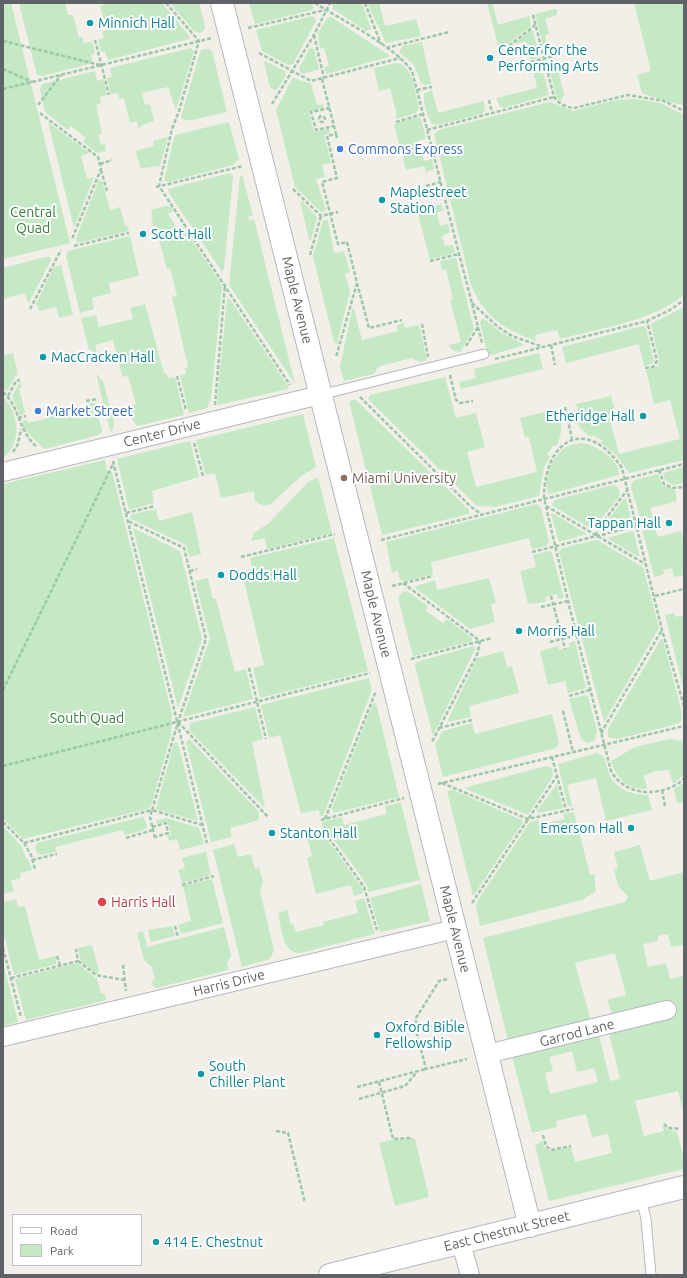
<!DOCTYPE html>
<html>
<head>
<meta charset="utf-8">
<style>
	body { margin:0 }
	#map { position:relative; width:687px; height:1278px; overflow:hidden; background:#f1efe8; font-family:Ubuntu,sans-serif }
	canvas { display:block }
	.frame { position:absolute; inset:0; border:4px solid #5f6368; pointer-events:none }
	.legend { position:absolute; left:12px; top:1214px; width:130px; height:52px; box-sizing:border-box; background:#fff; border:1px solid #bfc1c3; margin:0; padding:5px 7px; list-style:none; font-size:12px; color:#5f6368 }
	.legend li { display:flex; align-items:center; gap:8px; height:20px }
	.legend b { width:20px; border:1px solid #bfc1c3 }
</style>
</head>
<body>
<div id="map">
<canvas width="687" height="1278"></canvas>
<div class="frame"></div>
<ul class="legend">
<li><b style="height:5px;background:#fff"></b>Road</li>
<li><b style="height:11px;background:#c5e8c5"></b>Park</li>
</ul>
</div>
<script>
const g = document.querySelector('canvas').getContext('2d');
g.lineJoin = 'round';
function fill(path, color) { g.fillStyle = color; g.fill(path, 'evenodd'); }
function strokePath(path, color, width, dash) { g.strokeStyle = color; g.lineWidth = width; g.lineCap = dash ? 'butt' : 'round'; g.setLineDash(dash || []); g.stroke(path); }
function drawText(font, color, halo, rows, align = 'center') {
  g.font = font + ' Ubuntu,sans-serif'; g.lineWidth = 4; g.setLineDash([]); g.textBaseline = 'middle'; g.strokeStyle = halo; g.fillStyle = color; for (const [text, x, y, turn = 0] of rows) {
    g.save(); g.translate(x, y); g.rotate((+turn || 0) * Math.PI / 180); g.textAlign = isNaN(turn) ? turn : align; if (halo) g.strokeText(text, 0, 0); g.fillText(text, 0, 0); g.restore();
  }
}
fill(new Path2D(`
	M3,3h8l59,240 -67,16z
	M19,3h46l3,12h5l6,23 3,-1 2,6 8,-2 3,12 -4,2 2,8 -51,13 -5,-1z
	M110,3h52l28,34 -1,2 -81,21 -3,-9 -4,1 -3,-12 6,-2 -2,-6 5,-2 -7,-24z
	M170,3h29l6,23 -1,4 -4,3 -7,-3z
	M249,3h62l3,5 -2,2 -57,14z
	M333,3h29l9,26 -5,2 -33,-22z
	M367,3h12l6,23 31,-7 5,17 -35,7z
	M487,3h5l6,22 31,-9 2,10 -27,21 -5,1z
	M634,3h50v102c-5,0 -37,-9 -42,-12l-5,-18 14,-4z
	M555,9l2,1v5l-12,4 4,15 -4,1 4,18 -1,2 -3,-2 -10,-39z
	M313,16l3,5 -23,43 -5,1 -26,-14 -6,-21z
	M331,17l58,38v2l-63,17 -2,-6 5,-2 -5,-18 -4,1 -2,-16 9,-15z
	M531,30l2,1 7,26 -10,3 -4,-18 -12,2z
	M422,42l9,42 -6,1 -4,-2 -7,-18 -15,-13 4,-6z
	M191,48l3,3 -18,59 -8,-23 -26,6 3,12 5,-1 4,17 -14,5v2l-1,1 -2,-8 -7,2 -6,-25 -5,1 -1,-6 -7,1 -4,-16 5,-1 -2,-9z
	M310,48l4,1 5,20 -16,5 -3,-2 -1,-4z
	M202,49h6l4,2 15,61 -35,8h-8l-3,-3 19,-65z
	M265,61l20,10 1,4 -9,15 -5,-1 -2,-2 -6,-24z
	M548,62h3l2,6 4,-1 7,27 2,-1 -6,8 -4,-4z
	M396,63c18,1 19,32 23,45l-3,5 -21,6 2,-3 -7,-28 -11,3 -5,-23z
	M541,63l8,32 -46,13 -3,-2 -4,-8 41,-10 -5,-22z
	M95,71l2,10 6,-2 4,16 -7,2 1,6 -5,2 6,29 -4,1 3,10 4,-1 1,7 -9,2 -14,-11 3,-4 -15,-12 -3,4 -23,-18 -5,-23 3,-5z
	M294,78l17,6 6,21 6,-1 1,4 -15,4 5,20 15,-4 1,5 -6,2 7,28 -9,2 3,12 -9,2 10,31 -5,2 -26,-25 -19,-77 16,-31z
	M432,90l6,23 46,-12 1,9 -3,4 -45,11 -5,-1c-5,-7 -9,-22 -8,-30z
	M636,99l24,4 24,12v180c-34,27 -83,33 -124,44l-3,-9 -22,5 1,6c-32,-12 -51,-23 -65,-56l-37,-151 5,-4 111,-28 23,9 43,-11z
	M418,117l3,2 5,19 -8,3 6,20 8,-2 2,10 -8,3 -2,-6 -18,4 -12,-45 2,-2z
	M48,122l41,31 -8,3 6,23 7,-2 -20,51z
	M229,122l10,37 -6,6 -65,17 -4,-2 11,-45z
	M168,137l-8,29 -19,2 -6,-17 19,-5 -1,-5z
	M230,173l3,3 -9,93 -2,3 -53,-79 -1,-4z
	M242,175l11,40 -5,2 1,4 5,-2 41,165 -66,-99 11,-109z
	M99,180l3,1 8,29 10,-3 5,19h2l2,5 -52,12 -1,-5z
	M300,201l3,1 14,15 -6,23h-2z
	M441,204l3,6 -7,3 3,13 8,-2 2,8 -8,4 3,10 8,-1 2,8 -25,6 -12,-45 14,-3 -1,-4z
	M166,206l5,1 2,4 -5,3 10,16 5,-3 37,55 2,5 -11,112 -4,9 -18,5 -9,-38 6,-1 -1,-6 3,-1 -16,-70 5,-1 -7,-28 -3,1 -9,-33 -2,1 -5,-19 2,-1 -2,-7z
	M323,220h5l6,33 10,-2 6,21 -5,2 5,17 -13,53 -3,-2 -21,-86z
	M130,236l9,40 -30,7 2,10 -19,5 2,11 -14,4 -14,-57 2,-5z
	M45,257h5l1,3 -23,44 -3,-11 -22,6v-31z
	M454,258h2l18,71 -14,23 -8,-2 -3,-5 12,-3 -11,-42 3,-1 -7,-30 -4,1 -2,-9z
	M61,265l12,50 -14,3 -3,-11 -16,4 -4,-7 18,-37z
	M229,298l59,88v3l-70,16 -1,-6 10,-99z
	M145,304l19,69h2l2,5 7,-1 9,38 -47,11 -5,-7 -3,-13 7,-2 -8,-28 -4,1 -2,-2 -9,-35 -18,5 2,8 -4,1 -1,-4h-3l-8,-32 15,-3 3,12 34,-8 -3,-11z
	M684,307v153l-55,13 -13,-18 -15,-12 1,-3 -10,-5 -2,2 -10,-9 -5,-12 4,-1 -3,-11 35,-8 5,19 -7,2 10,37 61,-15 -10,-39 -16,4 -8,-34 12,-4 1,-5 -8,-37z
	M354,309l8,31 36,-9 -1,-6 7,-2 1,5 14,-3 8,35 -7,2 -9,-4 -30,8 -4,2 -3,6 -30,7 -4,-14 12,-57z
	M483,318l17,14 25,13 -34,10 -4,-3 -7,-30z
	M643,326l3,2 8,33 -3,3 -7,2 -5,-22 -73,19 -4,-16z
	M13,353l5,22 -3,1 -8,15 -4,-3v-33z
	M539,353l4,16 -82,20 -2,-7 17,-4 -2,-9z
	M96,374l7,7 11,42 -2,9 -2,-2z
	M445,377l11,41 20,-5 9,34 -18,5 9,35 61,-15 -8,-35h-4l-5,-19 33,-8 2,11 6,-1v12l-4,14 -3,-1 -7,9 3,2 -6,12 -5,28 -44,11 -18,-1 -109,-107 2,-4z
	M20,382l2,5 -3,1 6,25 -5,2 -8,-19z
	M3,396c16,18 20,46 0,62z
	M356,400l113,110v4l-87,21 -33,-134z
	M91,403h4l7,28 -3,4 -55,14 -21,-21v-7l4,-1 1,3 18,-4 1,-2 41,-9 -1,-4z
	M303,414l13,53 -15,9 -30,28 -8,2 -8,-5 -1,-10 -33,7 -6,-25 -9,2 -10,-35z
	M190,441l9,36 -47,14 2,12 -25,7 -12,-51z
	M582,443c13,2 38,16 37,32l-69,19 -2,-1c-5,-15 5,-38 18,-46 5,-3 10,-3 16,-4z
	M105,460l2,11 5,1 60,242 -1,21 -20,71 -4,3 -124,30 -20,-21v-334z
	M684,467v16l-11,2 -8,-5 -2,-7z
	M658,474l5,12 12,4 2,11 -27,7 3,10 -12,2 -10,-32 1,-5 3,-3z
	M318,477l14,56 -65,16 -2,-11 -14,3 3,-8 15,-10 39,-41z
	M613,485l3,1 3,4 1,6 -27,32h-3l-37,-22 -1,-2 3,-4z
	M624,499h2l6,25 -30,7 -1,-2z
	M537,504l4,4 8,34 -3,4 -14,3 -3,-11 -98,24 2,12 -27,7 -6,-1 -2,-9 -6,2 -6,-31z
	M156,509l3,12 33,-9 9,42 -12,3 -3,-12 -55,-26 -1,-4z
	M551,514h3l33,20 -28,8z
	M654,526l4,11 23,-6 3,11v33l-10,2 -2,-9 -9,2 1,4 -10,3 -11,-45 1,-4z
	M133,528l47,23 22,88 -24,69z
	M633,531l7,25h-3l-30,-18z
	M334,538l34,133 -108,27 -7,-30 11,-3 -22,-93 10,-4 -2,-10z
	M597,540l46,27 16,61 -55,94 -45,-170 3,-4z
	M549,551l3,2 12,45 -6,1 -1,-5 -12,3 1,5 -18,2 -8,-33 16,-4 -3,-12z
	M208,578l5,21h3l19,73 11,-3 7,30 -70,18 27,-79 -15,-57z
	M489,578l7,25 -5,1 4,18 -25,7 -56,-42 21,-7 2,10z
	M407,591l21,15 -2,5 17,12 4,-4 25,19v3l-59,15 -15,-58 5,-6z
	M674,613l1,4 9,-2v76l-19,-76z
	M661,639l2,1 19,73 -1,8 -4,3 -60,15 -9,-2v-8z
	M575,641l11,47 -18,5 -3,-12 -17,4 -8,-34 18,-5 1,4 11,-3 -1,-4z
	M474,646l1,3 -42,87 -18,-70 1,-4z
	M503,651l4,16 5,-1 7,27 -50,13 2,11 -24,5 30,-64z
	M369,678l3,12 -49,126h-3l-1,-6 -18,3 -21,-78 -11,3 -8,-33z
	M585,695l3,1 9,35 -2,9 -7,3 -7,-4 -12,-40z
	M373,703h3l23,94 -65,16 -2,-5z
	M255,707l8,32 -11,3 13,66 -76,-78 2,-7z
	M552,714l7,28 -3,6 -113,29 -8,-33 8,-13 29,-8 3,11z
	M189,739l70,73v8l-29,8 2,9 -21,5 -25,-100z
	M670,739l14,2v34l-11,9 -4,-14 -14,1 -11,5 3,13c-19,1 -31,-11 -36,-28l24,-14z
	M177,742l1,1 20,78 -42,-12 18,-66z
	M597,753l6,3c3,6 4,12 6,18 8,16 23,21 39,21l4,15 -46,11 -10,-43 -29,7 5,21h-4l-10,-42z
	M546,766l6,2 1,8 -25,39 -64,-27z
	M684,783v19l-7,1 -3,-14z
	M557,784l6,24 -25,5 -1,-2z
	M453,790l69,30 1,2 -50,74 -26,-105z
	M401,803l19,77 -52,12 -1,-7 -28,-39 -16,-18 -1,-6 20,-5 2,8 43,-11 -2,-8z
	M574,812l16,63 4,-1 2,17 -14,9 -102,26 -4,-20 1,-4 53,-80 8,-2 1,5 25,-6 -1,-5z
	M142,817l2,1 3,9 -3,3 -19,5 -2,-5 -68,17 1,5 -16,3 -4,-3 -1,-5 2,-4z
	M166,818l33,10 5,16 -24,6 -3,-11 -8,2 -2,-6 4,-1 -4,-13 -10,3 -1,-4z
	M3,826l19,21 4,11 3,2 3,10 -12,3 1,5 -10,3 3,10 -11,3z
	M318,830l17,20 27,38 1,5 -9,3 -3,-11 -35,9 -9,-36 5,-2 -5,-20 6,-2 -1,-3z
	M234,844l4,13 13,-3 4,15 4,-1 4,14 -3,9 14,59 -4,9 -28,8 -29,-117z
	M640,845l10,36 34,-9v73l-13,2 -3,-13 -10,2v5l-15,3 5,23 18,-4 4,16 14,-3v140l-6,-25 -43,10 9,35 20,-5 -2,-6 5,4 10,3 7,26v11l-135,32 -14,-56 8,-4 1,6 6,4 21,-4 4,15 37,-9 -4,-19 -16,3 -6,-23 -30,7 1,6 -25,6 -20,-77 87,-21 11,46 10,-2 -11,-46 4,-17 -6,-16 19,-5 -11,-42 -40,10 16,58 -83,20 -25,-103 142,-36 3,-5 -10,-12 -4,-16 4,-1 -4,-16zM572,1051l5,21 17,-4 4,14 -48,12 -5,-21 8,-2 -4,-14z
	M206,852l5,23 -29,8 -4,-13 7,-2 -3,-10z
	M212,879l11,44 -42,11 -3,-9 13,-4 -8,-35z
	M421,884l9,37 -50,11 -10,-34z
	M364,898l11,36 -75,19c-19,0 -18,-26 -22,-40l9,-3 4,15 2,-1 3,8 28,-7 -1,-3 35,-9 -3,-12z
	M16,899l2,8 7,-1 14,54 17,-4v8l-42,11 -11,-44v-29z
	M172,926l3,10 -24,6 -3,-12z
	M224,927l7,29 -4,7 1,7 -72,18 -3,-2 -1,-4 3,-3 -3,-12 -8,-7 -7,-27 6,-2 4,16z
	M92,945l7,26 -2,3 -16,-12 -3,-14z
	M3,962l15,60 -15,4z
	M77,963l20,16 4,14 4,1 1,6 -80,20 -11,-41z
	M415,1139l14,58 -34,9 -16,-63 12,-3z`), '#c5e8c5');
const service = new Path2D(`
	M320,395l164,-41
	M641,1198l5,21 5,56`);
const minor = new Path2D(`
	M3,472l317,-77
	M3,1037l452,-108
	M487,1054l180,-44
	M461,1243l9,32`);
const tertiary = new Path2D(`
	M222,3l308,1223
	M330,1275l354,-88`);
strokePath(service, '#b5b8bc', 11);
strokePath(minor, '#b5b8bc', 20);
strokePath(tertiary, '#b5b8bc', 24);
strokePath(new Path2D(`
	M166,3l33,38 -20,70 -7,18 -13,57 131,199
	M315,3c28,18 78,42 97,68l66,256 -12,19
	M365,3l16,41
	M533,15l21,82c5,7 11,10 20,11l54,-13 36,6 20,10
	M248,28l77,-18
	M314,35l10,43
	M95,40l14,55
	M3,41l97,24
	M509,46l26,-21
	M386,48l63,-16
	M259,53l52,28 89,-23
	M531,62l23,-6
	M3,69l29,13
	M322,79l14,55 -9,2 10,42 -15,4 16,62 9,-2 10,41 -21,74
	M3,89l209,-51
	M417,90l15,-3
	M489,100l3,13
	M272,104l42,-69 16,-32
	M38,105l23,-30
	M330,108l-19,4 5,18 18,-4
	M40,113l58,44 3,12 -29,70
	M319 119a3 3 0 1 1 6 0a3 3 0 1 1-6 0Z
	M396,122l27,-8
	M427,130l127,-33
	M336,134l1,4
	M100,164l12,-4
	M101,170l6,21
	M426,186l15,-4
	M156,187l87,-21
	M293,189l28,27 17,-4
	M74,246l55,-13
	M310,255l11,-39
	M430,261l29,-7
	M357,283l12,45 33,-8
	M472,303l26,24 14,9 31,11
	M30,309l31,-59
	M3,313h1
	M422,324l6,33
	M478,327l4,16
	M551,345l4,20
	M495,359l152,-38 23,-11 14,-10
	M645,368l8,-1 4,-6 -10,-40
	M450,375l6,25 4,3 13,-2
	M177,376l9,34
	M3,392c17,15 15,39 34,55
	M8,396l8,-15 4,-1
	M360,397l110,109 11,8
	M86,401l12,-2
	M215,405l10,-121
	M565,407l7,32
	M18,418l8,-2
	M194,443l9,33
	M13,452l5,-8 3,-15
	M113,461l94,382
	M659,470l5,14 8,4 12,-1
	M546,506l101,59
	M126,513l29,-7
	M596,536l1,-6 31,-41
	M381,540l303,-76
	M532,552l105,-26 16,-6
	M241,557l94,-23
	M190,571l7,-2
	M403,583l77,58 -3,14 -45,87
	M392,586l41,-10
	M551,596l14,53
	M655,596l29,-7
	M541,607l27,-6
	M550,642l27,-7
	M411,659l81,-21
	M249,668l17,71
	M3,690l110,-226
	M569,696l21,-6
	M684,706l-22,-76 -40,-162c-37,-54 -78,-27 -78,30l24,103 43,170c15,26 51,27 73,8
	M563,711l10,41
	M178,722l90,95
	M439,728l33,-8
	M601,733l61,-103
	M552,757l14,53
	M3,766l367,-93
	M442,783l86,36 45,-10
	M438,784l246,-58
	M662,790l3,16
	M325,819l51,-128
	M321,820l83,-22
	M3,822l21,21 128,-33 26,-88 28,-83 -22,-91 -56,-27
	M152,827l14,-4 2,10 -13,4
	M321,829l16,20 27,38 13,43
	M126,838l27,-8
	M155,838l-5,-21 2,-7 50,15
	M24,843l7,12 4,14
	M32,860l25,-6
	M182,885l32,-9
	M472,903l85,-127
	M175,926l3,11
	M3,948l18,69
	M57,956l3,9
	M78,961l18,14 28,5
	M123,965l3,26
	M11,978l67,-17 -2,-12
	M447,979l-8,2 -23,37v12l10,39 41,-10
	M416,1030l41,-11
	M379,1082l14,57 19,-1v1
	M357,1087l69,-18
	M359,1099l46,-13 12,-14
	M664,1124l4,4 12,1
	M276,1131l12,2 17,70
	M543,1135l3,11 5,4 20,-4`), '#9cc7a9', 2.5, [4, 2]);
strokePath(service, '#fff', 9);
strokePath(minor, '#fff', 18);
strokePath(tertiary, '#fff', 22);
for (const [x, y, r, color] of [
	[90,23,4,"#0f9aa8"],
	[490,58,4,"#0f9aa8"],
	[340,149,4,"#3f7fe0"],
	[382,200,4,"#0f9aa8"],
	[143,234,4,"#0f9aa8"],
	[43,357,4,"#0f9aa8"],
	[38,411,4,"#3f7fe0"],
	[643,416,4,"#0f9aa8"],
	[344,478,4,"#8d6e63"],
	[669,523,4,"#0f9aa8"],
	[221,575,4,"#0f9aa8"],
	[519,631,4,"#0f9aa8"],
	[631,828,4,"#0f9aa8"],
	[272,833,4,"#0f9aa8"],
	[102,902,5,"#e0444e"],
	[377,1035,4,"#0f9aa8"],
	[201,1074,4,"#0f9aa8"],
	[156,1242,4,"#0f9aa8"]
]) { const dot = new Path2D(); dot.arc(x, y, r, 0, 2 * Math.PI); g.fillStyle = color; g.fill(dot); strokePath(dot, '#fff', 1.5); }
drawText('14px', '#0d838f', '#fff', [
	["Minnich Hall",98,23],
	["Center for the",498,50],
	["Performing Arts",498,66],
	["Maplestreet",390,192],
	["Station",390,208],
	["Scott Hall",151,234],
	["MacCracken Hall",51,357],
	["Etheridge Hall",635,416,"right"],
	["Tappan Hall",661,523,"right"],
	["Dodds Hall",229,575],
	["Morris Hall",527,631],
	["Emerson Hall",623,828,"right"],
	["Stanton Hall",280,833],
	["Oxford Bible",385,1027],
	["Fellowship",385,1043],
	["South",209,1066],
	["Chiller Plant",209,1082],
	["414 E. Chestnut",164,1242]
], 'left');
drawText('14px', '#366cbe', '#fff', [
	["Commons Express",348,149],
	["Market Street",46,411]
], 'left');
drawText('14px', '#348238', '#fff', [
	["Central",33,212],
	["Quad",33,228],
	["South Quad",87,718]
]);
drawText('14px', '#5f6368', '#fff', [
	["Maple Avenue",297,300,76],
	["Center Drive",162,433,-14],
	["Maple Avenue",376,614,76],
	["Maple Avenue",455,929,76],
	["Harris Drive",229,983,-14],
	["Garrod Lane",577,1033,-14],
	["East Chestnut Street",507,1231,-14]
]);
drawText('14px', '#785e54', '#fff', [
	["Miami University",352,478]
], 'left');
drawText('14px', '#be3a42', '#fff', [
	["Harris Hall",111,902]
], 'left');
</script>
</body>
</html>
